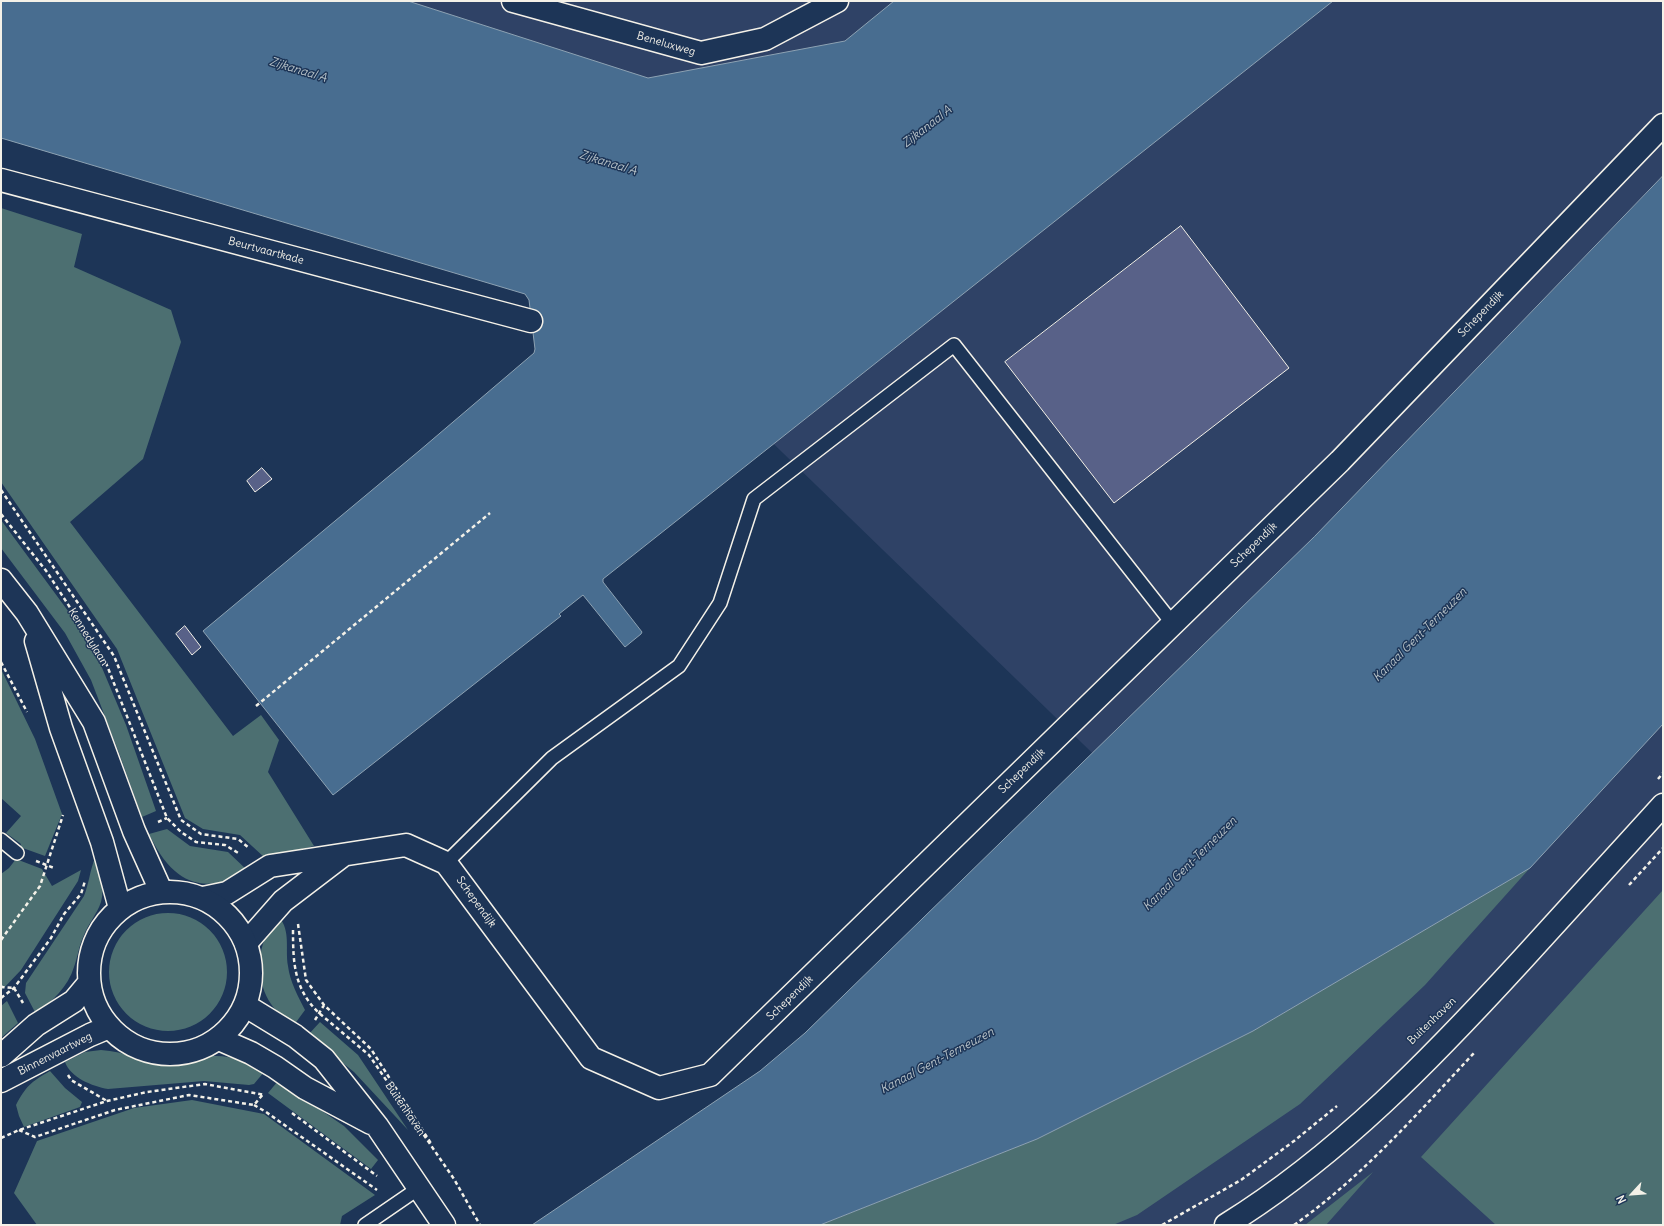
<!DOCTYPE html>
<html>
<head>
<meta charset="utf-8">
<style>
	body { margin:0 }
	#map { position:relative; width:1664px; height:1226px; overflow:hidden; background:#1d3557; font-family:Delius,sans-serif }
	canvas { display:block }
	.frame { position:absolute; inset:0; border:2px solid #f4f1e8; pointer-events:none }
	.north { position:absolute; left:1612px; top:1174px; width:40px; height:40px; -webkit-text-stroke:3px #1d3557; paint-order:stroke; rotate:244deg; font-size:11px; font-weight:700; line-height:16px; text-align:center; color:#f4f1e8 }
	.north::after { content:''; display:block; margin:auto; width:14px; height:18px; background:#f4f1e8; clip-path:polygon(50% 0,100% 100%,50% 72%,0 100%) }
</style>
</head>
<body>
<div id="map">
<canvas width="1664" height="1226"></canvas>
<div class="frame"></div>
<div class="north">N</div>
</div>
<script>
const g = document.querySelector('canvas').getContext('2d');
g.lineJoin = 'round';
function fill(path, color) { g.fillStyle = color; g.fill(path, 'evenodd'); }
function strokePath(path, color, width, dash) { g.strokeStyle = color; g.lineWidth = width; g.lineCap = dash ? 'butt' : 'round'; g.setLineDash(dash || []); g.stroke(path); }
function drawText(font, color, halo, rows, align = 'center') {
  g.font = font + ' Delius,sans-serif'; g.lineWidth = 3; g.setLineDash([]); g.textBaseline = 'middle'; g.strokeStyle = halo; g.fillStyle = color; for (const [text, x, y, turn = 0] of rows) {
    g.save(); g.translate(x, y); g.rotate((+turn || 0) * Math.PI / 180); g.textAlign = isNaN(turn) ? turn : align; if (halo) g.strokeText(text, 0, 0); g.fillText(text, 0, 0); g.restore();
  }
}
fill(new Path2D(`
	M399,1h1264v1224h-793l313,-384 -633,-614z`), '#2f4266');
fill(new Path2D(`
	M1,208l81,26 -8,33 97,43 10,32 -38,117 -73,63 163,214 28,-21 18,25 -11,32 46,74 -49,12 -25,-23 -37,-6 -18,-11 -68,-169 -116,-167z
	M1,520l70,95 29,48 26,62 30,86 -14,6 -23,-64 -28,-73 -26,-47 -64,-85z
	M1,669l34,70 27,75 -17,42 -25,-9 1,-3 -15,-11 15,-17 -20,-18z
	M167,829l23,17 38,6 20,19c-48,27 -77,9 -99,-37z
	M95,858c6,14 10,29 6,44 -4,12 -13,22 -17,33 -5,10 -6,21 -10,32 -6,20 -22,34 -38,47l-11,-21 1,-10 58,-87c5,-13 6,-26 11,-38z
	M16,859l26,10 10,17 29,-16 -3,11 -57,89 -20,21v-117l8,-6z
	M1530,868l-105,117 -125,119 -163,111 -24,10h-293l217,-86 216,-108z
	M1663,890v335h-167l-75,-68z
	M109 972a59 59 0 1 1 118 0a59 59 0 1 1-118 0Z
	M279,917c12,14 6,32 9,49 2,16 10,30 17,44l-11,15c-8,-6 -17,-12 -23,-21 -14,-21 -15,-50 -3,-72 3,-5 8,-10 11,-15z
	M7,1001l11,22 -17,15v-32z
	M320,1022l38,33 50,75 -54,-58 -46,-37z
	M101,1050c24,1 45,14 69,14 10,0 20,-4 30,-6 24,-6 44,2 64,14l-10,12 -5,1 -45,-4 -96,8c-16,-3 -37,-11 -43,-27l20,-10z
	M50,1071l15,17 17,14 -2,5 -56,20 -5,-11 -3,-11c10,-19 15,-23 34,-34z
	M278,1081l66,45 34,34 -7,9 -103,-76z
	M192,1100l72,14 111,81 -33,21 -2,9h-303l-23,-32 23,-52 97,-33z
	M1373,1172l-47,53h-21z`), '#4c6f71');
const water = new Path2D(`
	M1,1h407l240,77 197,-37 49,-40h439l-730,578v3l39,50 -1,2 -16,13 -42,-52 -24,19 2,2 -228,179 -130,-164 216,-180 115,-98 1,-4 -6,-49 -4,-6 -524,-156z
	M1663,176v548l-133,144 -277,163 -216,108 -217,86h-288l228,-154 45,-38 509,-496z`);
fill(water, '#486d90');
strokePath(water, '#8da2b3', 1);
const building = new Path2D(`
	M1181,226l108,142 -175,135 -109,-141z
	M262,468l10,11 -17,13 -8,-11z
	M185,626l16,21 -9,8 -16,-21z`);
fill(building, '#586188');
strokePath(building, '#f4f1e8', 1);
const service = new Path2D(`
	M1,840l16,13
	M446,863l106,-105 127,-92 41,-63 34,-104 200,-154 219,279
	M365,1225l54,-37`);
const minor = new Path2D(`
	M513,1l188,52 64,-14 72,-38
	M1,180l530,141
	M203,898l24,-5 43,-27 136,-21 40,18 145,195 68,30 51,-13 630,-614 323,-336
	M246,943l37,-42 59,-45`);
const secondary = new Path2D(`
	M1,580l26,33 67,109 40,109 27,60
	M36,641l25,87 41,114 18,66
	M89 973a81 81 0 1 1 162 0a81 81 0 1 1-162 0Z
	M246,1006l49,30 29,23 53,67 67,99
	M219,1039l32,14 24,14 30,21 66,35
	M1,1056l35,-31 38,-24 15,-18
	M1,1081l89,-46 19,-8
	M1226,1225c113,-70 206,-167 295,-264 47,-52 95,-104 142,-156`);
strokePath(service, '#f4f1e8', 16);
strokePath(minor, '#f4f1e8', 25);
strokePath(secondary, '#f4f1e8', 25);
strokePath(new Path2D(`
	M1,490l113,166 67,164 20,14 37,5 11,9
	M1,514l46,58 59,91 61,155 14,14 15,10 29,3 15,9
	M1,662l26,50
	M256,706l234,-193
	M1658,779l5,-6
	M158,822l9,-4
	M36,861l18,7
	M1629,885l34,-37
	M298,924l8,56 18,25 47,44 61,96
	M293,930c0,33 1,59 26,83l50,42 85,124 26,46
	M1,940l39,-54 23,-71
	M1,986l1,1 11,1
	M14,988l9,15
	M1,998l13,-10 37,-50 13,-24 17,-20 4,-13
	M315,1020l9,-15
	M68,1075l3,5 36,21
	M254,1105l12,7 111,78
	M292,1113l85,63
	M19,1130l16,7 80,-27 74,-15 65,10 10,-12
	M1,1138l18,-8 88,-29 40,-9 58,-8 60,11
	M1162,1225l79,-45 53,-39 43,-35
	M1294,1225c67,-47 124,-112 180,-172`), '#f4f1e8', 2.5, [4, 3]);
strokePath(service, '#1d3557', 13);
strokePath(minor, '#1d3557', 22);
strokePath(secondary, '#1d3557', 22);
drawText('11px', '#f4f1e8', '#1d3557', [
	["Beneluxweg",666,44,16],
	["Beurtvaartkade",266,251,15],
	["Schependijk",1481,314,-46],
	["Schependijk",1254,545,-44],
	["Kennedylaan",88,637,58],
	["Schependijk",1022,771,-44],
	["Schependijk",476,902,54],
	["Schependijk",790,998,-44],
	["Buitenhaven",1432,1021,-44],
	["Binnenvaartweg",55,1054,-27],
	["Buitenhaven",405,1109,56]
]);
drawText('italic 12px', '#b8c3c9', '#1d3557', [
	["Zijkanaal A",298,70,17],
	["Zijkanaal A",927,127,-38],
	["Zijkanaal A",608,163,17],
	["Kanaal Gent-Terneuzen",1420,635,-45],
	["Kanaal Gent-Terneuzen",1190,864,-45],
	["Kanaal Gent-Terneuzen",937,1061,-28]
]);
</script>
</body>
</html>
